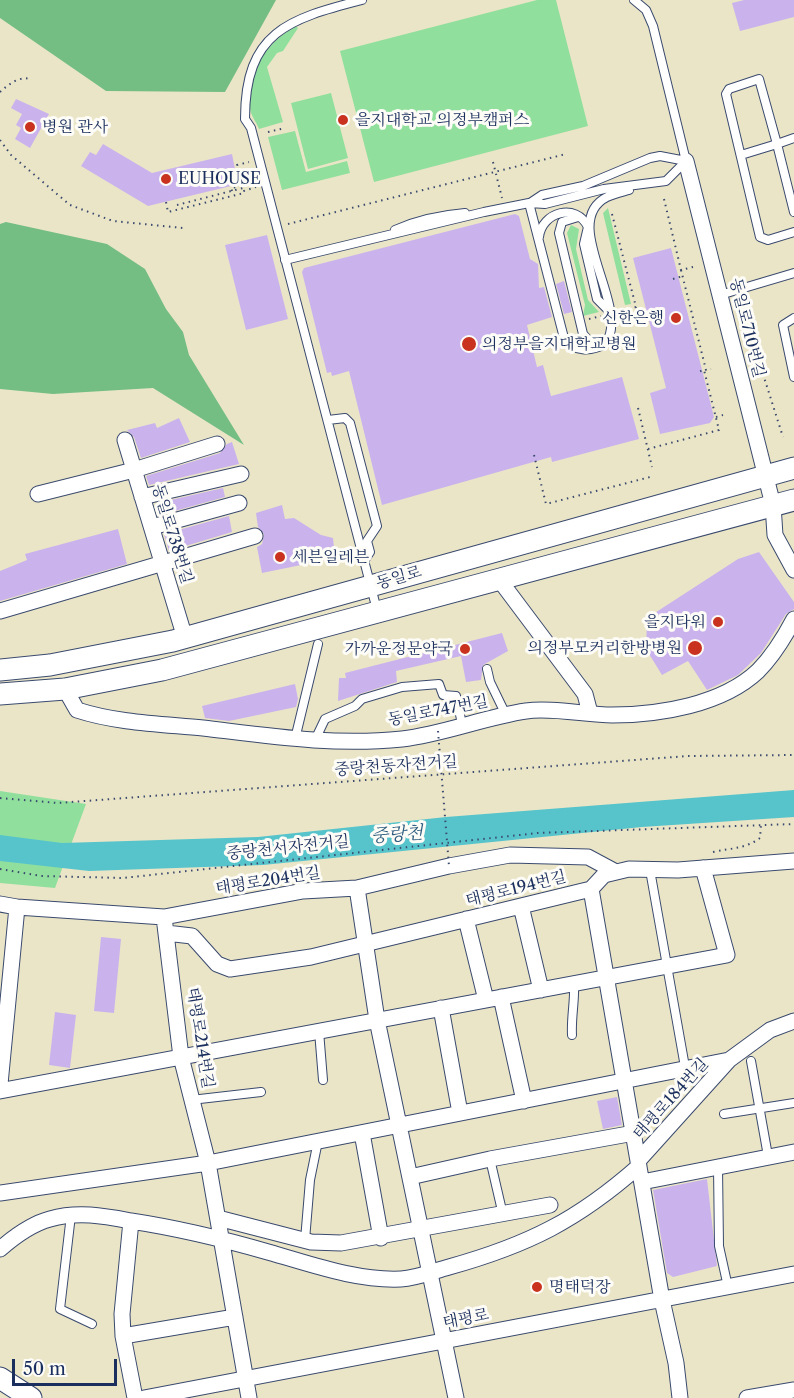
<!DOCTYPE html>
<html>
<head>
<meta charset="utf-8">
<style>
	body { margin:0 }
	#map { position:relative; width:794px; height:1398px; overflow:hidden; background:#ebe5c7; font-family:"Libre Caslon Text",serif }
	canvas { display:block }
	.scale { position:absolute; left:12px; top:1359px; width:105px; height:27px; box-sizing:border-box; border:3px solid #1b2f5e; border-top:0; padding-left:8px; font-size:18px; line-height:21px; white-space:nowrap; color:#1b2f5e; -webkit-text-stroke:4px #fdfcf7; paint-order:stroke }
</style>
</head>
<body>
<div id="map">
<canvas width="794" height="1398"></canvas>
<div class="scale">50 m</div>
</div>
<script>
const g = document.querySelector('canvas').getContext('2d');
g.lineJoin = 'round';
function fill(path, color) { g.fillStyle = color; g.fill(path, 'evenodd'); }
function strokePath(path, color, width, dash) { g.strokeStyle = color; g.lineWidth = width; g.lineCap = dash ? 'butt' : 'round'; g.setLineDash(dash || []); g.stroke(path); }
function drawText(font, color, halo, rows, align = 'center') {
  g.font = font + ' "Libre Caslon Text","Noto Serif KR",serif'; g.lineWidth = 6; g.setLineDash([]); g.textBaseline = 'middle'; g.strokeStyle = halo; g.fillStyle = color; for (const [text, x, y, turn = 0] of rows) {
    g.save(); g.translate(x, y); g.rotate((+turn || 0) * Math.PI / 180); g.textAlign = isNaN(turn) ? turn : align; if (halo) g.strokeText(text, 0, 0); g.fillText(text, 0, 0); g.restore();
  }
}
fill(new Path2D(`
	M537,0h19l32,126 -214,56 -34,-131z
	M295,26l3,2 -15,23 -6,2 -10,14 16,55 -24,7c-3,-8 -9,-14 -9,-22 -4,-36 16,-63 45,-81z
	M331,93l17,65 -40,11 -17,-66z
	M295,131l11,41 41,-11 3,12 -68,17 -14,-53z
	M608,208l23,96 -6,1 -22,-92z
	M571,225l8,4 -3,20 12,51 11,12 -16,4 2,-11 -18,-72z
	M0,791l86,13 -31,84 -55,-5z`), '#91df9d');
fill(new Path2D(`
	M0,0h276l-51,92 -119,-1 -106,-73z
	M6,222l101,22 38,25 21,40 17,23 6,23 55,90 -91,-57 -100,6 -53,-5v-165z`), '#74be84');
fill(new Path2D(`
	M794,790v27l-152,10 -379,38 -174,6 -89,-10v-26l62,8 196,-6 188,-20z`), '#57c4cc');
fill(new Path2D(`
	M744,0h50v17l-54,14 -8,-28z
	M16,99l33,15 -19,34 -15,-9 6,-11 -5,-3 6,-11 -11,-6z
	M103,144l49,29 80,-19 3,15 -7,2 3,15 -83,20 -67,-40 9,-14 6,3z
	M515,214l4,2 11,43 8,5 1,24 5,-1 8,30 -25,8 10,42 6,-2 8,31 71,-19 17,62 -87,23 -1,-5 -169,48 -33,-134 -17,5 -1,-4 -4,1 -25,-101 2,-4z
	M267,235l21,84 -42,11 -21,-85z
	M671,248l43,169 -4,6 -50,11 -10,-41 16,-5 -33,-130z
	M564,281l8,31 -8,2 -8,-30z
	M179,418l11,24 -49,16 -7,-21 -7,-7 28,-7 2,5z
	M232,442l7,22 -90,21 -3,-9 74,-23 7,-9z
	M223,488l2,9 -61,17 -2,-12z
	M282,505l3,14 9,-1 27,17 12,3 2,20 -73,15 -5,-26 5,-3 2,-10 -6,-7 -2,-14z
	M229,516l3,16 -63,19 -5,-17z
	M118,529l9,35 -127,37v-30l27,-11 -2,-6z
	M759,552l35,50v7l-8,5 -25,39 -23,22 -31,15 -19,-29 -26,14 -16,-26 1,-31 91,-59z
	M502,633l6,18 -25,14 -2,15 -15,2 -5,-26 -65,15 1,11 -59,19 1,-23h7l-1,-5z
	M295,684l3,15 -2,8 -67,14 -24,-3 -3,-12z
	M101,937l20,2 -7,74 -20,-2z
	M55,1012l21,3 -6,53 -21,-3z
	M617,1097l5,28 -19,4 -6,-28z
	M707,1179l10,87 -44,11 -6,-4 -14,-83z`), '#cab3ed');
const lane = new Path2D(`
	M362,0c-74,19 -117,32 -117,119l6,9 126,482
	M634,0l12,10 7,16 33,135
	M794,138l-17,6 17,68
	M741,155l36,-11 -18,-65 -30,10 -3,5 34,143 8,3 26,-8
	M529,203l35,135c9,14 27,14 41,6 28,-35 -48,-122 2,-147 6,-3 15,-5 22,-7
	M530,203l12,-8 41,-9 67,-28 10,-2 26,5
	M578,217l-16,5 -3,11 24,101 7,8 10,4
	M395,230c22,-10 46,-15 70,-17
	M539,237c3,-25 37,-35 49,-10l-4,17 13,55 11,11
	M285,260l199,-48 45,-9 16,1 59,-15 62,-8 20,-20
	M720,295l74,-22
	M794,318l-11,7 11,52
	M328,420l17,-2 5,5 27,103 -10,15 3,11 -6,9
	M487,669l3,13 16,33
	M295,739l23,-95
	M315,740l10,-21 30,-13 7,-7 40,-12 37,-3 4,11 13,1 6,28
	M650,870l35,197
	M319,1031l4,49
	M572,1035c-1,-18 3,-34 2,-52
	M751,1061l17,95
	M191,1100l70,-8
	M724,1114l70,-11
	M490,1159l13,56
	M718,1167l1,79 9,41
	M71,1215l-11,94 32,15
	M305,1240l5,-60 8,-39`);
const street = new Path2D(`
	M686,161l87,344 2,30 19,35
	M125,440l60,198
	M38,494l96,-24 83,-26
	M142,497l99,-23
	M152,527l87,-24
	M498,578l87,116 5,19
	M0,611l255,-75
	M65,689l12,21c40,13 84,14 126,18 67,8 131,18 199,11 42,-5 83,-22 124,-28 24,-4 62,4 86,4 47,0 110,-10 146,-44 15,-15 26,-33 36,-52
	M357,888l92,-22 61,-11 78,2 28,15
	M591,889l71,411 14,63 4,35
	M591,889l13,-14 25,-6 49,1 116,-9
	M0,904l17,3 147,10 139,-26 54,-3 20,132 79,378
	M521,906l20,84
	M164,917l17,140 27,106 41,235
	M466,919l20,81
	M166,933l26,3 25,28 13,5 81,-12 280,-68
	M501,997l23,104
	M441,1008l19,105
	M0,1084l17,-177
	M0,1091l727,-136 -24,-87
	M362,1133l19,105
	M638,1161l91,-101 41,-30 24,-9
	M410,1177l80,-18 144,-26
	M642,1182l152,-30
	M0,1193l208,-30 521,-103
	M218,1218l93,24 30,1 209,-38
	M131,1221l-9,93 1,22 12,62
	M0,1249c15,-13 31,-25 50,-30 28,-8 54,-3 81,2 46,7 92,18 137,31 43,12 88,29 133,27 16,-1 33,-8 48,-12 79,-22 129,-47 190,-101
	M123,1336l112,-19
	M144,1398l650,-124
	M747,1398l47,-8`);
const secondary = new Path2D(`
	M0,670l50,-5 123,-24 621,-173
	M0,694l65,-5 97,-19 632,-170
	M0,1378l31,20`);
strokePath(lane, '#3a4a6e', 10);
strokePath(street, '#3a4a6e', 17);
strokePath(secondary, '#3a4a6e', 23);
strokePath(new Path2D(`
	M0,92c9,-8 19,-16 31,-13
	M268,132l17,-4
	M0,140l11,15 59,50 43,16 70,7
	M493,162l9,36
	M239,171l-2,-6 12,-3
	M232,191l-1,-3 6,-1 -5,-17
	M664,199l17,71 12,-3
	M166,202l2,10 76,-19v-2l12,-4
	M177,205l66,-17 1,3
	M612,214l24,93 -14,4
	M288,224l278,-70
	M681,270l25,100 5,-1
	M673,279l10,-3
	M746,304l16,67 21,66
	M589,319l12,-3
	M638,408l14,59
	M716,417l7,-2
	M648,449l71,-19 -15,-60 -6,2
	M534,455l12,49 108,-28
	M0,798l58,5 630,-47 106,-1
	M713,852c18,-4 32,-3 47,-14l1,-13
	M0,869l41,7 82,2 415,-45 256,-9`), '#3a4a6e', 2, [1.5, 4.5]);
strokePath(lane, '#fff', 8);
strokePath(street, '#fff', 15);
strokePath(secondary, '#fff', 21);
strokePath(new Path2D(`
	M438,731l11,135`), '#3a4a6e', 2, [1.5, 4.5]);
for (const [x, y, r, color] of [
	[343,120,6,"#c8321e"],
	[30,127,6,"#c8321e"],
	[166,179,6,"#c8321e"],
	[676,318,6,"#c8321e"],
	[469,344,8,"#c8321e"],
	[280,557,6,"#c8321e"],
	[718,622,6,"#c8321e"],
	[695,648,8,"#c8321e"],
	[465,649,6,"#c8321e"],
	[537,1287,6,"#c8321e"]
]) { const dot = new Path2D(); dot.arc(x, y, r, 0, 2 * Math.PI); g.fillStyle = color; g.fill(dot); strokePath(dot, '#fdfcf7', 2); }
drawText('16px', '#1b2f5e', '#fdfcf7', [
	["을지대학교 의정부캠퍼스",355,120],
	["병원 관사",42,127],
	["EUHOUSE",178,179],
	["신한은행",664,318,"right"],
	["의정부을지대학교병원",482,344],
	["세븐일레븐",292,557],
	["을지타워",706,622,"right"],
	["의정부모커리한방병원",682,648,"right"],
	["가까운정문약국",453,649,"right"],
	["명태덕장",549,1287]
], 'left');
drawText('16px', '#1b2f5e', '#fdfcf7', [
	["동일로710번길",747,328,76],
	["동일로738번길",172,534,73],
	["동일로",399,578,-16],
	["동일로747번길",438,711,-11],
	["중랑천동자전거길",396,766,-4],
	["중랑천서자전거길",288,848,-6],
	["태평로204번길",268,881,-9],
	["태평로194번길",516,889,-14],
	["태평로214번길",200,1038,81],
	["태평로184번길",671,1099,-48],
	["태평로",466,1319,-11]
]);
drawText('italic 18px', '#2d5c7f', '#fdfcf7', [
	["중랑천",397,835,-4]
]);
</script>
</body>
</html>
